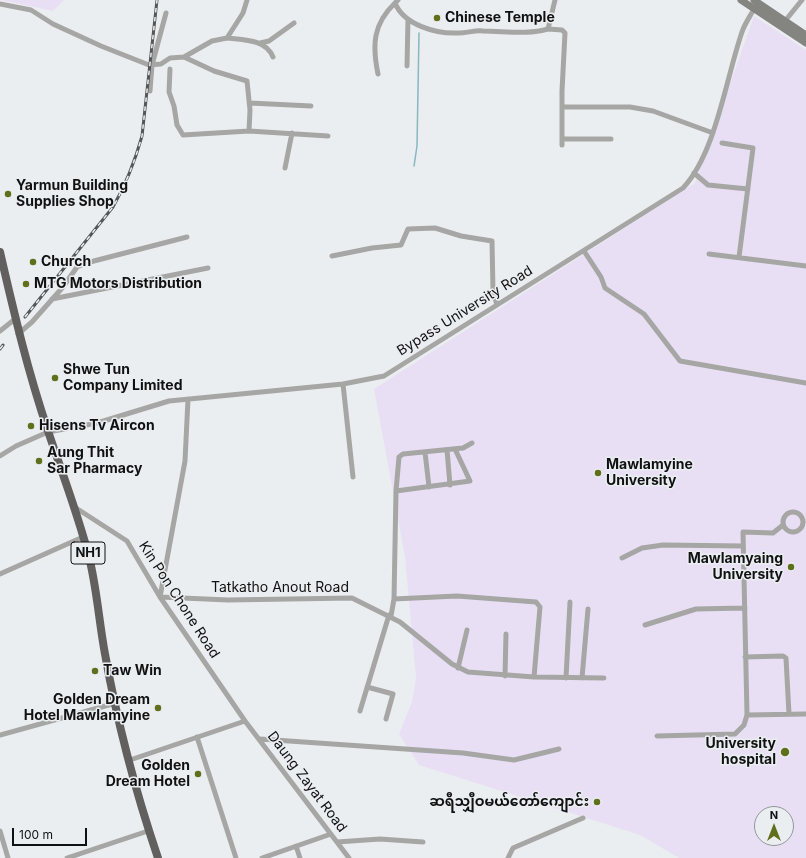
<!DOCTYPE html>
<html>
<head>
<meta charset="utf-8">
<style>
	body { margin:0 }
	#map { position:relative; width:806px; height:858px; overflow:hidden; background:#ebeef1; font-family:Inter,sans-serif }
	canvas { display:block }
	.north { position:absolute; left:754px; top:806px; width:40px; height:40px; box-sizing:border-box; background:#ebeef1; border:1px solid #939698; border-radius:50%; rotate:0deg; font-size:11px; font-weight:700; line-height:16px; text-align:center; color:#101112 }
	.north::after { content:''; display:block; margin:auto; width:14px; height:18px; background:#5f6f1b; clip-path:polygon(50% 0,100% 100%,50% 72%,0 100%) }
	.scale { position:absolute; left:12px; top:828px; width:75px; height:18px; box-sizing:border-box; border:2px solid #101112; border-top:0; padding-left:5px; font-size:12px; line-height:14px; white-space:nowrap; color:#101112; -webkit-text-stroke:3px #ebeef1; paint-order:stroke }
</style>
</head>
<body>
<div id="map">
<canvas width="806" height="858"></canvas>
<div class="north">N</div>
<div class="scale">100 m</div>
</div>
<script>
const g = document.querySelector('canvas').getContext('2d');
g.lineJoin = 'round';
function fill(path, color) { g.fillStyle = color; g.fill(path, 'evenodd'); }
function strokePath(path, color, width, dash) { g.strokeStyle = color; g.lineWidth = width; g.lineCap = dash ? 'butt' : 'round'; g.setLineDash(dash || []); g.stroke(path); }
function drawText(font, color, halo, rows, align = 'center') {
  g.font = font + ' Inter,"Noto Sans Myanmar",sans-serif'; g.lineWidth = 3; g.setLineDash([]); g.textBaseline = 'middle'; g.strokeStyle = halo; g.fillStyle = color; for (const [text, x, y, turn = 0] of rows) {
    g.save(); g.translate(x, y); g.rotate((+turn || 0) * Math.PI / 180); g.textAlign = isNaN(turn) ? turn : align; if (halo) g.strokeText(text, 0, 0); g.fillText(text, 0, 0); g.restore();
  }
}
fill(new Path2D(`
	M1,0h63l-11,11z
	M754,16l52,34v808h-127l-39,-23 -221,-70 -20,-31 13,-32 4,-24 -11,-121 -31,-168 321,-206zM762,814h24v24h-24z`), '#e8dff4');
strokePath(new Path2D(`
	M414,166l3,-20 2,-113`), '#87b7bf', 1.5);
strokePath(new Path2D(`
	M398,0l-3,3c9,22 41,31 63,30 9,0 17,-3 25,-2 21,0 45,4 65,-2l7,-29
	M0,4l31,6 22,14 48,22 48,19 12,-1 9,-6 14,-1 30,14 33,10 3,29 -1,21
	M785,21l17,-21
	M548,29l14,1 3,3 -3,58v54
	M227,38c16,2 39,1 46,19
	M260,43l9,-2 25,-18
	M184,57l28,-16 15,-3 16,-25 4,-13
	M407,66l1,-47
	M170,69l-1,23 5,14 3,19 6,10 66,-4 79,5
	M378,74c-6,-29 -5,-50 17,-71
	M150,91l2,-26 14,-52
	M250,103l61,3
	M562,107h68l23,4 60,22
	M562,139h49
	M722,143l31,5 -14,109
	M285,168l7,-35
	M694,173l14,12 40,4
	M584,251l17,26 4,11 39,26 36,47 126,22
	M709,254l97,12
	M332,256l40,-8 29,-3 7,-16 27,-1 26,8 31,5 1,50 4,14
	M52,299l156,-31
	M0,331l15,-12
	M18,334l14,-12 31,-35 14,-20 13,-5 97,-25
	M343,384l10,93
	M188,399l-3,62 -25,136 68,3 124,-2 48,24 52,42 16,8 66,5 70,1
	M447,450l3,35
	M425,452l4,35
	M0,456l16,-10 32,-14 49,-9 72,-22 174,-17 41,-8 299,-188c33,-35 43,-110 59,-156 3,-9 9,-17 13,-25
	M396,491l74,-10 -15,-32
	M76,508l51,33 33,56 85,124 104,137
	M783 522a10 10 0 1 1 20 0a10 10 0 1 1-20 0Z
	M783,525l-10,8 -30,-1 4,183 59,-1
	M622,558l20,-10 21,-3 80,1
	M0,574l83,-37
	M394,599l63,-3 79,6 4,5 -6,70
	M391,616l3,-17 2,-108 3,-34 4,-3 60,-6 9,-5
	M645,625l51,-16 49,-1
	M745,657l38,-1 3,2 3,56
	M458,668l9,-38
	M505,676l1,-42
	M566,678l4,-76
	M582,678l6,-69
	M367,687l26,7 -7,25
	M360,711l29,-96
	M0,735l116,-32
	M657,736l78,-2 9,-9 3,-10
	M197,737l39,121
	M260,739l203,14 51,7 45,-11
	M130,760l115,-39
	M0,831l8,27
	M337,842l43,-3 43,3
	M296,846l4,12
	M67,858l81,-27
	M262,858l69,-24
	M508,858l5,-10 70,-30`), '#a6a6a5', 5);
strokePath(new Path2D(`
	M741,0l65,43
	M754,0l52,35`), '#848481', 7);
strokePath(new Path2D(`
	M0,252c14,61 28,120 48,179 14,42 30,83 41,126 8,32 10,65 16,97 12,67 31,139 53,204`), '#62605e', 8);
const rail = new Path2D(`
	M25,317l88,-110c13,-23 22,-46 29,-71l15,-136
	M0,349l3,-4`);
strokePath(rail, '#545657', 3);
strokePath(rail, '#ebeef1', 1.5, [4.5]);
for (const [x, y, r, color] of [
	[437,18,4,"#5f6f1b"],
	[8,194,4,"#5f6f1b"],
	[33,262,4,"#5f6f1b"],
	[26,284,4,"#5f6f1b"],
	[55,378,4,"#5f6f1b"],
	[31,426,4,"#5f6f1b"],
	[39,461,4,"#5f6f1b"],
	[598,473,4,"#5f6f1b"],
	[791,567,4,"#5f6f1b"],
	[95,671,4,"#5f6f1b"],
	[158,708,4,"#5f6f1b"],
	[785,752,5,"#5f6f1b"],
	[198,774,4,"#5f6f1b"],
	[597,802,4,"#5f6f1b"]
]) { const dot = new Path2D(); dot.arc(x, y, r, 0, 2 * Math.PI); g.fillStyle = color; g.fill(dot); strokePath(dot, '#ebeef1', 1.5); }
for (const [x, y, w] of [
	[88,553,34]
]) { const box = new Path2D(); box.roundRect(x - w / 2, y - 11, w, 22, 3); g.fillStyle = '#ebeef1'; g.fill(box); strokePath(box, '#101112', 1); }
drawText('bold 13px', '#101112', null, [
	["NH1",88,553]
]);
drawText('bold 14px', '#101112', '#ebeef1', [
	["Chinese Temple",445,18],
	["Yarmun Building",16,186],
	["Supplies Shop",16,202],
	["Church",41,262],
	["MTG Motors Distribution",34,284],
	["Shwe Tun",63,370],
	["Company Limited",63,386],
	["Hisens Tv Aircon",39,426],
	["Aung Thit",47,453],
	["Sar Pharmacy",47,469],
	["Mawlamyine",606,465],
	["University",606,481],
	["Mawlamyaing",783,559,"right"],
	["University",783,575,"right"],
	["Taw Win",103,671],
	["Golden Dream",150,700,"right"],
	["Hotel Mawlamyine",150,716,"right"],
	["University",776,744,"right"],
	["hospital",776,760,"right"],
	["Golden",190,766,"right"],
	["Dream Hotel",190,782,"right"],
	["ဆရီသျှီဝမယ်တော်ကျောင်း",589,802,"right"]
], 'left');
drawText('14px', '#101112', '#ebeef1', [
	["Bypass University Road",465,311,-32],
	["Tatkatho Anout Road",280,588],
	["Kin Pon Chone Road",179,600,57],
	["Daung Zayat Road",307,782,53]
]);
</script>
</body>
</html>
